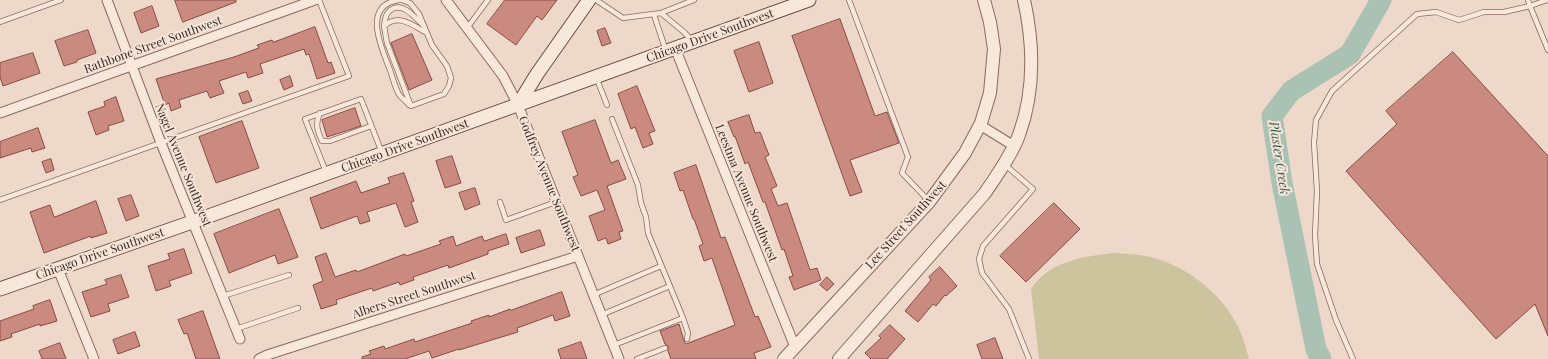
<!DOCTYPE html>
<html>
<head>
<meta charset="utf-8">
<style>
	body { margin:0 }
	canvas { display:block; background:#edd8c9 }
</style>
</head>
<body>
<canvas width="1548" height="359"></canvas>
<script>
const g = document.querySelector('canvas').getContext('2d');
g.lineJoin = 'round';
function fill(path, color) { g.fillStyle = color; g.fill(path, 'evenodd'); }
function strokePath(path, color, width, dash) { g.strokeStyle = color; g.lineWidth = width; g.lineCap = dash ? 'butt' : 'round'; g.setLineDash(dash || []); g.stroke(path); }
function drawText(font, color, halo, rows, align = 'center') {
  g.font = font + ' "Playfair Display",serif'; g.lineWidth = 4; g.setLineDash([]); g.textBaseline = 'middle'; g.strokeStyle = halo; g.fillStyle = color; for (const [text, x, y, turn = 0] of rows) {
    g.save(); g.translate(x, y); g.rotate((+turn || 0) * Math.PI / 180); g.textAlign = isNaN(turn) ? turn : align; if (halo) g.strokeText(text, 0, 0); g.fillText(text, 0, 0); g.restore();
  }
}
fill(new Path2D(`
	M1115,253c10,1 21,1 31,3 43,9 82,42 97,82 2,7 4,14 6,21h-210l-8,-70c18,-28 54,-33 84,-36z`), '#ccc49d');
strokePath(new Path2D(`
	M1321,359l-5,-10 -34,-166 -10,-67 19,-25 59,-37 31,-54`), '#a9c2b4', 21);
const building = new Path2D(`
	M175,0h61v2l-53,20z
	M505,0h52l-15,20 -5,-4 -21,29 -29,-21z
	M152,6l7,20 -18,7 -7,-20z
	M840,19l35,97 12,-4 12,31 -49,17 12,32 -12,4 -58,-160z
	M315,27l13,36 3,-1 4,11 -18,6 -8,-25 -3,1 -2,-6 -44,15 3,9 -15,5 -2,-6 -27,9 5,12 -14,5 -3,-7 -28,9 2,7 -10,4 -2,-8 -4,2 -9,-26 78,-22 25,-9 -2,-3 15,-5 1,2z
	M605,28l6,15 -9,3 -5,-15z
	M88,30l8,23 -19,7v2l-13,4 -9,-25z
	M412,34l20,46 -23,10 -18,-47z
	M759,42l14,41 -24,9 -15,-41z
	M1453,52l95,104v180l-13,-32 -39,35 -150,-168 51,-47 -11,-13z
	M33,53l7,20 -37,13 -3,-9v-14z
	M290,76l3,10 -9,4 -4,-10z
	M637,86l18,45 -6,2 4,11 -10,4 -8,-21 -4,2 -13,-35z
	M248,91l4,10 -9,3 -4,-10z
	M116,97l8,24 -16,5 1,4 -13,5 -8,-23 17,-6 -1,-4z
	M355,108l6,18 -34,11 -5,-17z
	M749,115l6,18 5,-1 9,23 -4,2 12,29 -6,3 7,17 9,-3 23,67 7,-2 4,12 -27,10 -5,-13 4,-1 -9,-27 -2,1 -17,-48h-2l-15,-40 -3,2 -10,-28 -1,1 -6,-15z
	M595,120l16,43 7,-3 8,19 -19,7 16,45 -4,1 2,7 -13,5 -2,-6 -8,3 -9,-25 16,-6 -8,-20 -16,6 -8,-19 5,-2 -16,-43z
	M242,121l17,47 -43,15 -17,-46z
	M38,128l7,20 -13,4 -1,-4 -31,10v-16z
	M452,156l9,27 -16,5 -9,-27z
	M51,159l3,11 -8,3 -4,-11z
	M696,165l25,73 4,-1 30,80 3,-1 13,31 -17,6 2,6h-85l-3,-8v-5l-3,-2 -5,-13 19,-7 5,17 2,3 49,-19 -23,-67 -8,3 -5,-15 4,-2 -9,-25h-1l-10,-29 -3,1 -6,-18z
	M404,173l10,28 -3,1 7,20 -13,5 -9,-24 -29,9 3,9 -10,3 -3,-8 -36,13 -11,-31 46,-17 5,12 29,-10 -2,-5z
	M475,188l5,16 -15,6 -6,-17z
	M131,195l8,21 -13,5 -8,-22z
	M96,201l11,32 -16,5v-2l-47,17 -14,-41 20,-7 4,12z
	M1054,203l26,26 -54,53 -26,-26z
	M279,209l19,48 -20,7 -3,-9 -46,18 -15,-39z
	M540,230l5,15 -24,8 -5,-15z
	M506,234l3,10 -21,7v3l-39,14 -1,-3 -35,12 1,3 -14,5 -1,-3 -26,9 -1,-3 -36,12 1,4 -16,5 -8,-24 10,-4 -8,-24 11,-4 9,24 21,-7 1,2 48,-18 1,2 35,-12 -2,-3 14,-5 3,10 26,-10 2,5z
	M184,249l8,24 -23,8 2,5 -15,5 -8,-25 22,-7 -2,-5z
	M940,267l17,19 -11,10 -1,-1 -9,11 -3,-2 -15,18 -13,-11 26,-31 -2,-3z
	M121,275l8,22 -21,7 2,7 -19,6 -9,-25 25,-8 -2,-4z
	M827,277l7,7 -7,7 -7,-6z
	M562,292l8,24 -15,5 -2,-6 -36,13 1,4 -59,18v-1l-27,9 -3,-7 -24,8h-43v-2l9,-3 -2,-3 15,-5 1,3 29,-10 1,3 57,-19 -1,-2 18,-6v2l21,-8 1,1z
	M50,300l7,21 -17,5v-2l-29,10 1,3 -12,4v-20l34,-12 -1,-3z
	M203,311l8,23 9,25h-24l-9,-26 -3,1 -6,-14z
	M890,325l15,14 -18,20h-16l-6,-6 16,-15 -2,-2z
	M135,332l5,14 -22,8 -5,-14z
	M995,338l8,21h-21l-5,-14z
	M581,342l6,17h-26l-3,-9z
	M60,343l6,16h-24l-3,-8z`);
fill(building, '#ca8a80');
strokePath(building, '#884c44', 1);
const service = new Path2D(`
	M399,0c-38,5 -17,49 -9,70 3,8 5,19 10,26 3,3 7,6 9,9
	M402,0l8,3 9,11 13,31 15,21 4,12 -2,8 -5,8 -33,12
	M596,0l27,18 38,-5 24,20 7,8
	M849,0l59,157 -6,16 26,27
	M1528,0l2,6 17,-6
	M661,13l33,-13
	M654,15l12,36
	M0,22l61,-22
	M384,26c1,-7 2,-14 8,-17 12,-7 24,10 32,17
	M467,28l21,-28
	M596,77l11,28
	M411,106l-24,-63 -3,-17c15,-13 28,-1 43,7
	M320,113c-5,11 -3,17 2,28h8l41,-15
	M612,119l26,66 3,18 5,14 2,16 35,85 -69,27
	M1004,164l29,25 -50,57 -4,13 3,14 27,36 20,50
	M326,172l-21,-53 56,-20 21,54
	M0,200l349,-124 -30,-76
	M500,202l6,18 50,-18
	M593,295l68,-29
	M223,296l66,-21
	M601,315l69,-29
	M683,318l5,15 -1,6
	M236,329l62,-21
	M637,359l28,-11
	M1353,359l-17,-39 -19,-56 -2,-29 2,-44 -3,-48 2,-23 16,-29 85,-77 19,-2 23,8 25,-8h20l26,-6 18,44`);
const minor = new Path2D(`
	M107,0l54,143 79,196
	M446,0l57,76 15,29 101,254
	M675,48l120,299
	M0,113l315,-113
	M980,125l34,21
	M58,269l36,90
	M259,359l8,-4 311,-99`);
const tertiary = new Path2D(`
	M784,359l145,-157 36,-49 16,-30 9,-30 4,-44 -4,-27 -6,-22
	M839,359l146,-166c12,-18 26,-37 34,-58 16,-44 15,-90 5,-135`);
const secondary = new Path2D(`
	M518,105l19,-31 52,-74
	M0,289l192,-67 617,-222`);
strokePath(service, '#89695e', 6);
strokePath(minor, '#89695e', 11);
strokePath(tertiary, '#89695e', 14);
strokePath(secondary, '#6b4a41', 15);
strokePath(service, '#f8e8dc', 4.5);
strokePath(minor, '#f8e8dc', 9);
strokePath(tertiary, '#f8e8dc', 12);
strokePath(secondary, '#f8e8dc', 13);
drawText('12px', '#3a2621', '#f5e4d8', [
	["Chicago Drive Southwest",710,36,-20],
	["Rathbone Street Southwest",153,45,-20],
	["Chicago Drive Southwest",405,146,-20],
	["Nagel Avenue Southwest",183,165,68],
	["Godfrey Avenue Southwest",549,184,68],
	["Leestma Avenue Southwest",746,193,68],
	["Lee Street Southwest",906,225,-48],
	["Chicago Drive Southwest",100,254,-19],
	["Albers Street Southwest",414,295,-18]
]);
drawText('italic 13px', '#31594b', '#f5e4d8', [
	["Plaster Creek",1279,158,81]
]);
</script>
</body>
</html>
